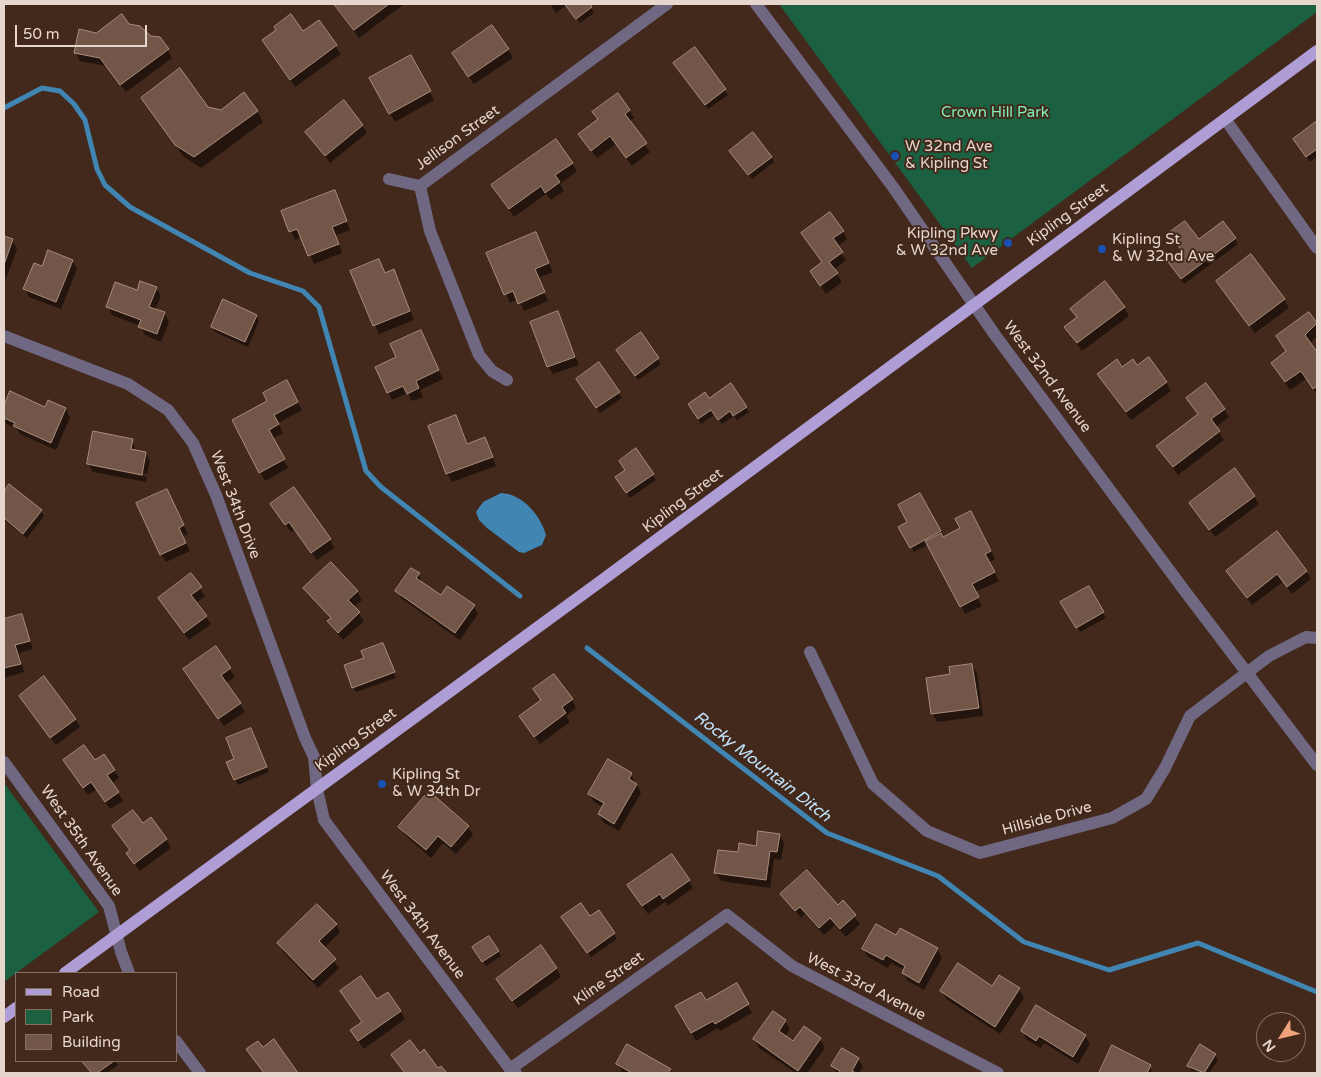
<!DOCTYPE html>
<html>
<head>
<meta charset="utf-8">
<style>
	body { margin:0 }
	#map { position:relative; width:1321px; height:1077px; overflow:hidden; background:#42291b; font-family:"Varela Round",sans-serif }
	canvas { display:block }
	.frame { position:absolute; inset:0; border:5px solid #e6d6cd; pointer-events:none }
	.legend { position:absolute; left:15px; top:972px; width:162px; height:90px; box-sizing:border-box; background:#42291b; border:1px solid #846e62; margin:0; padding:6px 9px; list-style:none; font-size:15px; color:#e6d6cd }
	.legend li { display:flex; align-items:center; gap:10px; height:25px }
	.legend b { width:25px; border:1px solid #846e62 }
	.north { position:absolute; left:1256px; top:1012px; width:50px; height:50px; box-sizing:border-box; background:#42291b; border:1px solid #846e62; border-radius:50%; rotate:234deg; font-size:14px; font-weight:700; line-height:20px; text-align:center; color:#e6d6cd }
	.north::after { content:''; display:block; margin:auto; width:18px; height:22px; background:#f1a27b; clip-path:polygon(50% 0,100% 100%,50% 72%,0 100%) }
	.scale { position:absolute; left:15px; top:25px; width:132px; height:22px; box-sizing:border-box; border:2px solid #e6d6cd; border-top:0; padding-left:6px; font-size:15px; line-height:18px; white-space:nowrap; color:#e6d6cd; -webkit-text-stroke:4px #42291b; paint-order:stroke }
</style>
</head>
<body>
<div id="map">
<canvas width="1321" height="1077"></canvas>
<div class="frame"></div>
<ul class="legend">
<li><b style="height:6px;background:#af9dd6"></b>Road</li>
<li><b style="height:14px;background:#1b6041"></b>Park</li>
<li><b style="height:14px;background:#725647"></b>Building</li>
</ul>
<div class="north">N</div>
<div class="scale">50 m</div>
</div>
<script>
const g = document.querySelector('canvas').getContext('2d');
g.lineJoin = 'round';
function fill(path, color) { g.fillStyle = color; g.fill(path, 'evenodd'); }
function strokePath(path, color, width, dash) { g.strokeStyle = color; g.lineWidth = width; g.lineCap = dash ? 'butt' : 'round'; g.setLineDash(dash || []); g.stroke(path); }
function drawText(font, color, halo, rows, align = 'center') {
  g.font = font + ' "Varela Round",sans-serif'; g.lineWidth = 4; g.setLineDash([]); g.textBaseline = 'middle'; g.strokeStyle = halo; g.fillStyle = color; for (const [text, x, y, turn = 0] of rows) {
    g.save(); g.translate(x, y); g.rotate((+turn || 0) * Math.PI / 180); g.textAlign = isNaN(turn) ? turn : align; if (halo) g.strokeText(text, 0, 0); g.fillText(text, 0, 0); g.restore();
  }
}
fill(new Path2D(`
	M779,4h538v8l-345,256z
	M4,783l95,129 -95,70z`), '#1b6041');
fill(new Path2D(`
	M501,493c22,1 39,22 45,42l-4,10 -18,8 -5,-1 -32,-24 -8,-8 -3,-8 7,-10z`), '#4185b2');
fill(new Path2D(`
	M334,4h69v1l-44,33z
	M550,4h38l6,9 -14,10 -13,-18 -11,8z
	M318,21l23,33 -46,33 -32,-46 40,-8z
	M97,34l54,3 17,13 4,8 -46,34 -20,-26 -26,-5 -4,-8z
	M508,49l5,9 -39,26 -16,-22z
	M694,49l34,46 -20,14 -30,-40z
	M410,57l24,43 -39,22 -24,-44z
	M143,98l78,13h36l6,11 -62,46 -18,-12z
	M629,110l5,8 -5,4 21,30 -18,14 -16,-22 -19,14 -12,-16 13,-22 -4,-8z
	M1317,122v34l-7,6 -16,-22z
	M362,125l5,8 -37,30 -23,-31z
	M734,156l37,1 3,5 -22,17z
	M572,163l5,8 -17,13 4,7 -13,9 -5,-6 -32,23 -21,-31z
	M339,200l11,30 -14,5 6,18 -28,11 -12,-27 -7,3 -13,-29z
	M843,231l4,8 -10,8 9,13 -12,10 8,12 -16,12 -15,-22 12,-9 -16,-21z
	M4,237l8,3 5,9 -11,30h-2z
	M1235,239l3,5 -54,40 -15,-21 30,-22z
	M540,242l13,30 -15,6 10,23 -24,10 -6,-12 -8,4 -22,-49z
	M72,261l5,8 -16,40 -32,-12 -4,-8 17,-21z
	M379,261l7,13 12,5 16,41 -35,14 -27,-62z
	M156,288l5,8 -6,14 9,3 5,9 -8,20 -16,-7 -5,-9 -28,-11 -4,-8 30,-15z
	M1222,289l62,10 5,9 -34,25z
	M1124,307l5,9 -47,35 -16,-23 12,-10 -6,-9z
	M558,313l21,52 -26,9 -5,-8z
	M1309,314l8,11v12l-8,6 8,11v40l-11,-15 -16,11 -18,-27 15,-11z
	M256,316l3,5 -11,26 -33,-15 -3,-5z
	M640,334l21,30 -23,16 -17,-24z
	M425,340l18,39 -23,11 3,7 -11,4 -4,-8 -16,7 -4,-8 9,-34z
	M599,364l23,34 -22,15 -20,-29z
	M1137,367l29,15 5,9 -40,29 -27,-37 18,-15z
	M286,382l16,28 -24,13 5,10 -11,6 16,29 -23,13 -31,-60 35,-19z
	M11,393l34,16 4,-7 17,7 4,9 -14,32 -36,-16 -3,-5 -11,-5 -2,-15z
	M708,400l38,7 3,5 -12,8 -3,-4 -12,8 -7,-10 -14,10 -12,-20z
	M1224,409l5,8 -13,10 8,13 -46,35 -20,-29z
	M456,417l12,28 17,-6 11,27 -44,16 -5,-8z
	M132,440l4,11 9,2 5,8 -3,13 -55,-10v2l55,11 -1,5 -53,-10 -5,-8z
	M636,450l20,30 -26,18 -10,-16z
	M10,486l31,25 3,5 -17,22 -23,-18v-26z
	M919,495l25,43 31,-18 20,39 -6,3 10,19 -24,11 7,14 -17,8 -36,-70 -15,8 -14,-25 8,-5z
	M1254,496l5,8 -44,33 -20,-26z
	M171,499l17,35 -5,2 7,15 -24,11 -5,-8z
	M277,512l53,28 4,8 -17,12 -22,-30 -4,2z
	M1228,571h78l5,8 -19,15 -9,-12 -31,23z
	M419,574l3,10 19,13 33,9 4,8 -18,26 -58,-41 -5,-8z
	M191,575l14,21 -9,7 15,21 -22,16 -30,-42z
	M1088,587l18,31 -26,14 -18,-30z
	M304,588l53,3 5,9 -8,7 10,14 -21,19 -9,-10 -5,-9 2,-2z
	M21,615l12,34 -14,4 5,19 -20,6v-58z
	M383,644l13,34 -40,14 -3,-5 12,-29z
	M216,648l19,29 -9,6 19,29 -21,14 -34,-48z
	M972,665l5,8 6,43 -46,6 -4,-8 -6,-35 24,-4z
	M572,700l4,8 -10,8 4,6 -30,22 -14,-19z
	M25,704l50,15 5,8 -24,18z
	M254,735l15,37 -31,13 -10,-22 8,-3z
	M94,762l20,8 5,8 -7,5 11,18 -13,8 -14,-19 -8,5 -19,-27z
	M631,774l10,19 -22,38 -15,-8 -5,-9 4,-7 -9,-5 -5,-8z
	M113,826l53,13 5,9 -31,23 -7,-9 -2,-11z
	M400,827h68l5,8 -17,19 -13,-11 -12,15 -26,-23z
	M779,835l5,8 -3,17 -7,-1 -4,29 -49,-7 -5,-8 23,-19z
	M689,880l4,8 -25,18 -3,-4 -17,12 -14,-20z
	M782,894l56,12 5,-4 17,22 -14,13 -11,-12 -11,10 -19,-21 -4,4z
	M598,912l19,27 -26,18 -25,-34 24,-5z
	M336,924l4,8 -16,16 15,20 -21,20 -35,-36 -4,-9z
	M897,937l40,12 5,9 -18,32 -16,-9 -5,-8 2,-3 -14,-7 -3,5 -20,-11 -5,-8z
	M498,951l3,5 -15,10 -9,-14z
	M556,968l5,9 -43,31 -16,-21z
	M736,984l16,29 -32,18 -2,-3 -22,13 -19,-34 28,-5z
	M993,987l26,2 5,9 -24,36 -54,-35 -4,-8z
	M377,1001l23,10 5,8 -41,30 -8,-11 6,-16z
	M785,1021l5,8 -5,7 9,6 26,-3 5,9 -18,25h-11l-37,-25 -5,-9z
	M1022,1031l63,5 5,8 -12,20 -34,-21 -3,5 -14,-8z
	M1113,1047l37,19 2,7h-52z
	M1215,1054l3,6 -9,13 -17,-2 -3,-5z
	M858,1059l5,8 -4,6h-22l-4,-7z
	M83,1061h32l3,4 -11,8h-15z
	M618,1064l52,6 2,3h-49z`), '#0007');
strokePath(new Path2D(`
	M4,108l38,-20 18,3 14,13 11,16 12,49 8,16 25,22 120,66 53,18 16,16 47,164 15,16 139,109
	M587,648l240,185 111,43 86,66 85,28 89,-27 119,49`), '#4185b2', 5);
const building = new Path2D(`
	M334,4h55l-35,26z
	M565,4h25l2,3 -16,12z
	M122,14l7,10 11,2 11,10 9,1 9,12 -49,36 -20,-27 -26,-5 5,-24 17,4z
	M291,14l12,17 16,-11 18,25 -47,35 -28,-40 14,-10 -2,-3z
	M492,25l17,24 -41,28 -16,-24z
	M695,47l31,42 -21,16 -32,-42z
	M411,55l20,36 -42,23 -20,-36z
	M180,68l28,39 13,3 23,-18 14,19 -64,46 -19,-12 -34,-47z
	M618,93l12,17 -5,4 22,29 -21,15 -16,-22 -19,15 -13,-17 20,-15 -6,-7z
	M344,100l19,25 -38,31 -20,-24z
	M1317,121v28l-11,8 -13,-18z
	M753,132l19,25 -24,18 -19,-24z
	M556,139l17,24 -18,12 5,7 -15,11 -4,-7 -32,23 -18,-24z
	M335,190l12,31 -15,6 7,17 -31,12 -11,-27 -8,3 -8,-21z
	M830,212l14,19 -11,7 10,14 -14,10 9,11 -18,13 -10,-15 12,-9 -21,-29z
	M1185,221l14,18 24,-18 13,17 -55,41 -13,-17 14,-11 -13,-18z
	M536,232l13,31 -14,6 10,23 -27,12 -5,-13 -9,4 -18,-42z
	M4,236l9,3 -9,26z
	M48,250l25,10 -17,42 -33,-13 11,-26 8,3z
	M1251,254l34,45 -36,27 -33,-45z
	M379,259l6,14 9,-4 16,42 -37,15 -23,-55z
	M140,281l17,6 -8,20 16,5 -8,22 -19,-7 3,-7 -35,-13 9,-25 22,8z
	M1105,281l20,26 -48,36 -13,-16 13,-10 -7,-8z
	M223,299l34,16 -12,27 -34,-15z
	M558,311l17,46 -28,10 -17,-45z
	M1309,312l8,11 -12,12 12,17v34l-4,3 -12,-18 -16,11 -14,-19 15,-12 -10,-15z
	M421,330l18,40 -23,11 3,7 -12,6 -4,-8 -16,7 -12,-26 21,-10 -6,-13z
	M641,332l18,26 -24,18 -19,-26z
	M1149,357l18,25 -41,30 -29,-38 20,-15 5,8 11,-8 4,6z
	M599,362l21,30 -24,16 -20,-29z
	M287,380l11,22 -24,13 5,9 -10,6 16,29 -26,14 -27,-53 35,-19 -4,-8z
	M731,383l16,24 -14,9 -3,-5 -12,9 -7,-10 -13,9 -10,-15 17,-12 4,6z
	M1206,383l19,26 -14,10 9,12 -47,36 -17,-21 42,-32 -12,-16z
	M10,391l35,16 3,-7 18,8 -15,35 -38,-17 2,-3 -11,-5v-12z
	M456,415l11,29 18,-7 8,20 -47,17 -18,-48z
	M93,431l40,8 -2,10 15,3 -4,23 -55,-11z
	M636,448l18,26 -28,19 -11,-16 10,-7 -6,-9z
	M1235,468l20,28 -46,34 -20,-27z
	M9,484l33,26 -19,24 -19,-16v-26z
	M294,487l37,52 -20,14 -22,-31 -4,3 -15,-21z
	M167,489l17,36 -5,3 7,15 -26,12 -24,-52z
	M920,493l21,38 -31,17 -12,-21 9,-5 -9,-17z
	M971,511l20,40 -6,3 10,18 -23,12 7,13 -19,10 -35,-66 16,-8 2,4 17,-9 -5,-9z
	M1277,531l30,40 -20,16 -10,-13 -30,24 -21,-27z
	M331,562l27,29 -10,9 12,12 -22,21 -11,-12 4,-3 -28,-30z
	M411,568l9,5 -4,5 25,17 6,-9 28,19 -20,28 -60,-42z
	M191,573l11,14 -11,8 16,21 -23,17 -26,-35z
	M1089,586l15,26 -28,16 -16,-26z
	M22,614l8,27 -15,4 6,19 -17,4v-49z
	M383,643l12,29 -43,16 -8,-23 20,-7 -3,-7z
	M216,646l15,22 -10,7 20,28 -23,16 -35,-50z
	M972,664l7,44 -48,6 -5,-36 24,-4 -1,-7z
	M554,674l19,25 -11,8 4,6 -32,24 -15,-21 22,-16 -8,-11z
	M44,676l32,43 -26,19 -31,-42z
	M251,728l16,39 -33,13 -8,-18 8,-3 -8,-21z
	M84,745l11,15 9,-6 11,16 -8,5 12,17 -14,10 -14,-20 -8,6 -20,-28z
	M608,759l24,14 -3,6 8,5 -23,40 -16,-10 6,-11 -16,-9z
	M429,791l40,35 -18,21 -13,-11 -12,14 -28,-23z
	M133,810l10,13 8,-6 16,22 -33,25 -8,-11 4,-3 -18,-24z
	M758,831l22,3 -3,18 -7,-1 -4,29 -52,-7 4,-23 20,2 1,-9 17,3z
	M672,854l18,26 -27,19 -3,-5 -18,12 -15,-21z
	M807,870l31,35 5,-5 13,15 -16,14 -10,-11 -11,10 -19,-21 -5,4 -15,-17z
	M581,903l9,13 9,-6 16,23 -28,20 -26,-36z
	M317,904l20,20 -18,17 17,18 -23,21 -36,-37z
	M876,924l20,11 4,-7 38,20 -19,35 -17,-10 3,-7 -19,-11 -3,5 -21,-11z
	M489,936l10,15 -17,11 -10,-15z
	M541,945l16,23 -45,33 -16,-22z
	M958,963l34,23 7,-11 21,13 -25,39 -55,-36z
	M361,976l16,23 11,-7 13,19 -43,30 -8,-11 12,-8 -22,-31z
	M737,983l12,21 -34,20 -2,-3 -22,12 -16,-27 26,-14 5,8z
	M1036,1005l50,30 -13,22 -34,-21 -3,5 -15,-10z
	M773,1011l13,9 -7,11 14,10 11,-15 17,12 -23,33 -45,-32z
	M274,1039l24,34h-34l-18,-24 12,-8 5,6z
	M410,1040l10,13 4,-4 14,19 3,-2 6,7h-42l-14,-18z
	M627,1044l44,25 -3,4h-36l-16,-9z
	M1200,1044l16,10 -12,19 -17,-7z
	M1112,1045l39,20 -4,8h-48z
	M842,1048l17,10 -7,13 4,2h-17l1,-2 -9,-5z
	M82,1061h32l-17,12h-5z`);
fill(building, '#725647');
strokePath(building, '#aa8c7b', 1);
strokePath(new Path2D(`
	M756,4l137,183 102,148 189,255 133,175
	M1225,119l92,129
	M389,179l31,7
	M4,336l124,48 40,26 25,33 23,52 89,243 9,19 3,32 7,31 186,249 6,4
	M507,380l-15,-9 -13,-16 -49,-124 -10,-45 247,-182
	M810,652l63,132 54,47 53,22 132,-35 34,-19 19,-31 25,-52 79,-60 37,-19 11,1
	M4,762l105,144 12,46 8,21
	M176,1041l24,32
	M510,1069l217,-154 65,51 206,107`), '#706883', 12);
strokePath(new Path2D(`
	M65,973l536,-392 716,-530
	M4,1017l12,-9`), '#af9dd6', 12);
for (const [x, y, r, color] of [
	[895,156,5,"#1a4fb4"],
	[1008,243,5,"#1a4fb4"],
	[1102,249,5,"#1a4fb4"],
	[382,784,5,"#1a4fb4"]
]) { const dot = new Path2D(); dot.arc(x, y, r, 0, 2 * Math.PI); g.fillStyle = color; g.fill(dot); strokePath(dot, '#42291b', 2); }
drawText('15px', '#82efb8', '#42291b', [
	["Crown Hill Park",995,113]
]);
drawText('15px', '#e6d6cd', '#42291b', [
	["Jellison Street",458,138,-36],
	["Kipling Street",1068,215,-36],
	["West 32nd Avenue",1047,377,53],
	["Kipling Street",683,501,-37],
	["West 34th Drive",235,505,69],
	["Kipling Street",356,740,-36],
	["Hillside Drive",1047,819,-15],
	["West 35th Avenue",81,841,55],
	["West 34th Avenue",422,925,53],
	["Kline Street",609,979,-35],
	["West 33rd Avenue",866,987,27]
]);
drawText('15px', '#e6d6cd', '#42291b', [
	["W 32nd Ave",905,147],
	["& Kipling St",905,164],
	["Kipling Pkwy",998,234,"right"],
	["& W 32nd Ave",998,251,"right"],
	["Kipling St",1112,240],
	["& W 32nd Ave",1112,257],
	["Kipling St",392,775],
	["& W 34th Dr",392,792]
], 'left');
drawText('italic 16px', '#c2e5ff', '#42291b', [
	["Rocky Mountain Ditch",762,767,38]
]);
</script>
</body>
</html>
